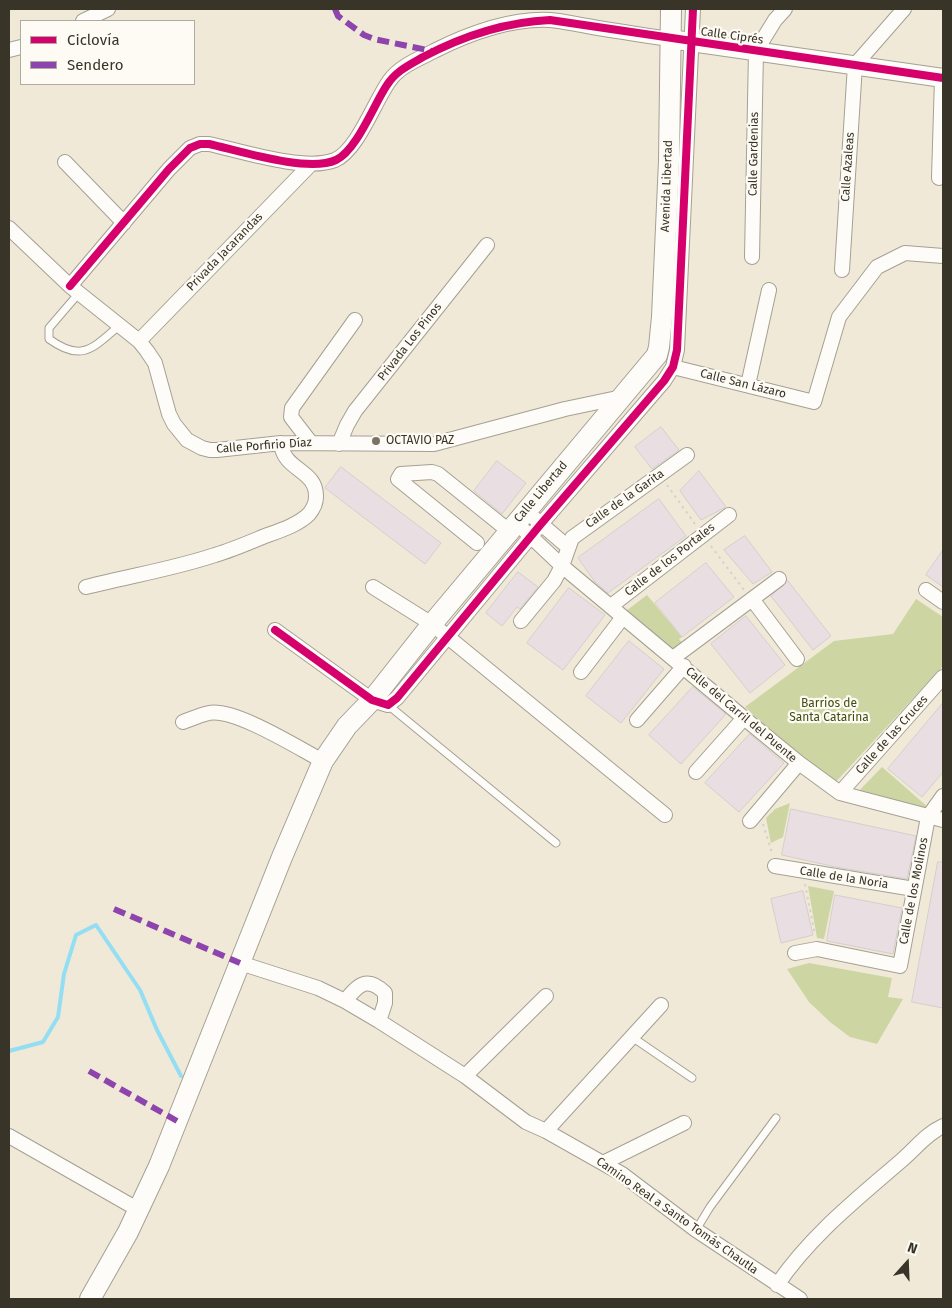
<!DOCTYPE html>
<html>
<head>
<meta charset="utf-8">
<style>
	body { margin:0 }
	#map { position:relative; width:952px; height:1308px; overflow:hidden; background:#f0e9d8; font-family:"Fira Sans",sans-serif }
	canvas { display:block }
	.frame { position:absolute; inset:0; border:10px solid #393428; pointer-events:none }
	.legend { position:absolute; left:20px; top:20px; width:175px; height:65px; box-sizing:border-box; background:#fefbf5; border:1px solid #afaba3; margin:0; padding:6px 9px; list-style:none; font-size:15px; color:#393428 }
	.legend li { display:flex; align-items:center; gap:10px; height:25px }
	.legend b { width:25px; border:1px solid #afaba3 }
	.north { position:absolute; left:882px; top:1238px; width:50px; height:50px; -webkit-text-stroke:4px #fefbf5; paint-order:stroke; rotate:20deg; font-size:14px; font-weight:700; line-height:20px; text-align:center; color:#393428 }
	.north::after { content:''; display:block; margin:auto; width:18px; height:22px; background:#393428; clip-path:polygon(50% 0,100% 100%,50% 72%,0 100%) }
</style>
</head>
<body>
<div id="map">
<canvas width="952" height="1308"></canvas>
<div class="frame"></div>
<ul class="legend">
<li><b style="height:6px;background:#d6006c"></b>Ciclovía</li>
<li><b style="height:6px;background:#8e44ad"></b>Sendero</li>
</ul>
<div class="north">N</div>
</div>
<script>
const g = document.querySelector('canvas').getContext('2d');
g.lineJoin = 'round';
function fill(path, color) { g.fillStyle = color; g.fill(path, 'evenodd'); }
function strokePath(path, color, width, dash) { g.strokeStyle = color; g.lineWidth = width; g.lineCap = dash ? 'butt' : 'round'; g.setLineDash(dash || []); g.stroke(path); }
function drawText(font, color, halo, rows, align = 'center') {
  g.font = font + ' "Fira Sans",sans-serif'; g.lineWidth = 4.5; g.setLineDash([]); g.textBaseline = 'middle'; g.strokeStyle = halo; g.fillStyle = color; for (const [text, x, y, turn = 0] of rows) {
    g.save(); g.translate(x, y); g.rotate((+turn || 0) * Math.PI / 180); g.textAlign = isNaN(turn) ? turn : align; if (halo) g.strokeText(text, 0, 0); g.fillText(text, 0, 0); g.restore();
  }
}
fill(new Path2D(`
	M647,595l35,42 -3,2 5,6 -9,8 -49,-42z
	M916,599l27,18v49l-111,120 -87,-79 89,-66 59,-7z
	M882,767l47,41 -74,-13z
	M790,803l-7,34 -12,6 -5,-25 9,-9z
	M808,886l26,5 -10,48 -7,-1z
	M809,963l83,15 -4,19 15,2 -26,45 -27,-7 -20,-15 -21,-20 -22,-33z`), '#cdd6a2');
strokePath(new Path2D(`
	M9,1051l34,-9 15,-25 6,-43 12,-39 20,-10 44,65 17,40 24,46`), '#93def3', 4);
const building = new Path2D(`
	M661,427l18,23 -27,19 -17,-22z
	M497,461l29,22 -24,31 -28,-23z
	M341,467l100,76 -16,21 -100,-76z
	M699,471l27,36 -25,13 -21,-29z
	M659,499l27,37 -78,57 -13,-11 -17,-24z
	M745,536l27,36 -19,12 -29,-34z
	M943,550v37l-17,-12z
	M706,563l28,34 -52,40 -27,-34z
	M518,572l20,15 -18,22 -3,-2 -15,19 -16,-13z
	M788,581l43,55 -18,14 -42,-54z
	M569,588l36,27 -42,55 -36,-27z
	M746,616l39,49 -35,28 -39,-49z
	M629,641l35,28 -43,54 -35,-27z
	M693,687l33,27 -45,50 -32,-29z
	M943,703v69l-21,25 -34,-28z
	M750,734l34,29 -45,49 -34,-29z
	M791,809l125,27 -9,43 -71,-12 -54,-12z
	M938,862h5v146l-31,-6z
	M803,891l10,44 -32,8 -10,-44z
	M835,895l67,13 -9,46 -66,-13z`);
fill(building, '#e9dfe3');
strokePath(building, '#d4cecb', 1);
const service = new Path2D(`
	M79,293l-30,35v11c33,24 44,9 71,-14
	M388,705l168,138
	M632,1037l60,41
	M696,1230l14,-23 66,-89`);
const minor = new Path2D(`
	M83,21l25,-12
	M9,50l12,-3
	M65,162l59,61
	M939,178l3,-100
	M9,228l61,58 69,55 8,10 8,12 14,51 5,10 13,16 15,8 8,2h7l64,-7 153,1 131,-35 57,-12
	M752,257l4,-206 19,-31 10,-11
	M842,270l13,-205 49,-56
	M70,286l99,-117 21,-21 10,-4h9c32,7 96,28 126,16 23,-10 40,-60 55,-80 10,-14 29,-21 44,-29 34,-17 77,-33 116,-31 12,1 25,4 37,6 28,5 55,9 83,13
	M139,341l172,-177
	M673,367l141,35 25,-85 38,-50 28,-14 38,3
	M748,385l21,-95
	M311,443l-20,-26 1,-9 63,-88
	M339,444l8,-19 8,-14 132,-166
	M534,518l34,29
	M525,531l37,35 182,152 55,45 41,30 103,27
	M477,543l-79,-64 3,-5 31,-2 6,2 71,57
	M86,587c43,-11 87,-18 129,-32 17,-5 33,-12 50,-19 14,-5 33,-11 44,-22 4,-5 7,-10 7,-17 1,-28 -33,-26 -35,-54
	M373,587l59,37 233,191
	M926,590l17,12
	M752,599l45,60
	M611,606l118,-91
	M521,621l33,-40 8,-15 10,-28 115,-83
	M275,630l97,70 16,5 9,-7 144,-174 123,-143 9,-14 4,-17 16,-341
	M673,658l106,-79
	M581,672l42,-55
	M637,720l47,-54
	M183,722c8,-3 17,-7 26,-9 26,-5 89,35 114,48
	M696,772l48,-54
	M840,793l103,-116
	M750,821l49,-58
	M775,866l139,23
	M795,953l22,-4 83,17 28,-149 15,-21
	M240,963l78,25 27,13 34,20 86,55 61,46 20,9 76,43 74,56 104,69
	M345,1001c13,-16 22,-26 40,-8v10l-6,18
	M465,1076l81,-80
	M546,1131l115,-126
	M9,1136l130,74
	M603,1163l81,-40
	M777,1285c34,-50 80,-86 125,-125 14,-12 24,-26 41,-34`);
const tertiary = new Path2D(`
	M670,39l273,39`);
const secondary = new Path2D(`
	M90,1299l38,-67 31,-66 123,-309 41,-96 24,-35 25,-26 60,-76 225,-269 2,-8 3,-30 7,-156 2,-152`);
strokePath(service, '#a5a093', 9);
strokePath(minor, '#a5a093', 16);
strokePath(tertiary, '#a5a093', 20);
strokePath(secondary, '#a5a093', 22);
strokePath(new Path2D(`
	M667,485l28,39
	M711,546l33,44
	M763,824l9,29
	M805,884l10,51`), '#d4d2ce', 2, [2.5, 4]);
strokePath(service, '#fdfcf9', 7);
strokePath(minor, '#fdfcf9', 14);
strokePath(tertiary, '#fdfcf9', 18);
strokePath(secondary, '#fdfcf9', 20);
strokePath(new Path2D(`
	M335,9l3,7 26,19 10,4 58,12
	M114,909l126,54
	M89,1071l88,50`), '#8e44ad', 6, [12, 6]);
strokePath(new Path2D(`
	M70,286l99,-117 21,-21 10,-4h9c31,7 99,29 127,16 21,-10 38,-56 51,-75 9,-14 22,-20 36,-28 40,-21 81,-35 127,-37l393,58
	M275,630l97,70 16,5 9,-7 144,-174 123,-143 9,-14 4,-17 16,-341`), '#d6006c', 8);
for (const [x, y, r, color] of [
	[376,441,5,"#797366"]
]) { const dot = new Path2D(); dot.arc(x, y, r, 0, 2 * Math.PI); g.fillStyle = color; g.fill(dot); strokePath(dot, '#fefbf5', 2); }
drawText('12px', '#393428', '#fefbf5', [
	["Calle Ciprés",732,36,8],
	["Calle Gardenias",754,154,-89],
	["Calle Azaleas",848,167,-86],
	["Avenida Libertad",667,186,-88],
	["Privada Jacarandas",225,252,-46],
	["Privada Los Pinos",410,342,-52],
	["Calle San Lázaro",743,384,14],
	["Calle Porfirio Díaz",264,446,-4],
	["Calle Libertad",541,492,-50],
	["Calle de la Garita",625,499,-35],
	["Calle de los Portales",670,560,-38],
	["Calle del Carril del Puente",741,715,40],
	["Calle de las Cruces",892,735,-48],
	["Calle de la Noria",844,878,9],
	["Calle de los Molinos",914,891,-79],
	["Camino Real a Santo Tomás Chautla",677,1216,35]
]);
drawText('12px', '#393428', '#fefbf5', [
	["OCTAVIO PAZ",386,441]
], 'left');
drawText('12px', '#3f4d0e', '#fefbf5', [
	["Barrios de",829,704],
	["Santa Catarina",829,718]
]);
</script>
</body>
</html>
